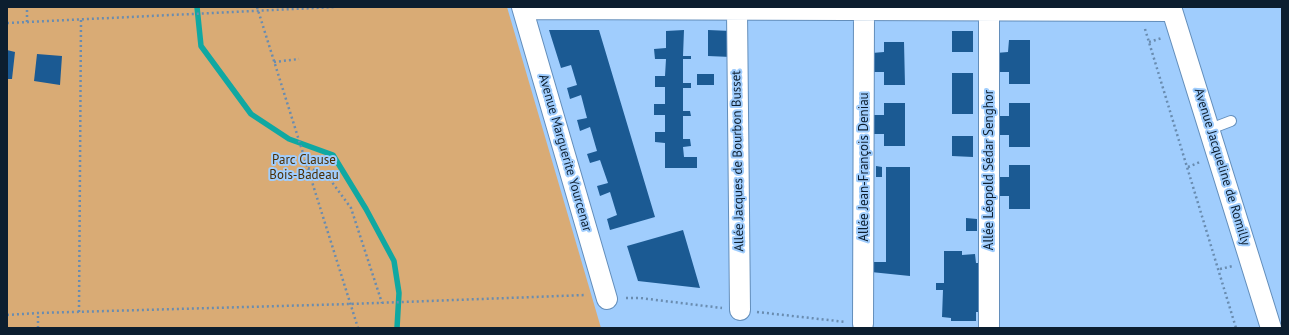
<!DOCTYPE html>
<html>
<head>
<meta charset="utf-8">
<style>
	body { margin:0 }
	#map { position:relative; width:1289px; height:335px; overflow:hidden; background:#a0cdfd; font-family:"PT Sans",sans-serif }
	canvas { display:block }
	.frame { position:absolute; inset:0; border:8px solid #0c1e2f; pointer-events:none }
</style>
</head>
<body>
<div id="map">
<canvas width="1289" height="335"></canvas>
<div class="frame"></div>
</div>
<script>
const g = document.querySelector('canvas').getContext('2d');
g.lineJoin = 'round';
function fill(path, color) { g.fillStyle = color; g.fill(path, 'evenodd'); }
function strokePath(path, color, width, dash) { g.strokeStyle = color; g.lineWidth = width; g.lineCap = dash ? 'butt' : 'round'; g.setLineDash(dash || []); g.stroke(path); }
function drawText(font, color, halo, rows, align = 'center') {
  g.font = font + ' "PT Sans",sans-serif'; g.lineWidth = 4; g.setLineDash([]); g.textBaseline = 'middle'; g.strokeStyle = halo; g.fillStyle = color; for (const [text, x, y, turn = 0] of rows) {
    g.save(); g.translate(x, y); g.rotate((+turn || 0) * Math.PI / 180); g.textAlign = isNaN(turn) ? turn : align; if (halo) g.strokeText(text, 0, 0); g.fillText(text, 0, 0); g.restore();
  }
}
fill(new Path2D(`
	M7,7h500l94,321h-594z`), '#d9ab75');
strokePath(new Path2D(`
	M197,7l4,39 50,68 38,25 44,16 33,54 28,52 5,32 -2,35`), '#10a8a2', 5.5);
fill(new Path2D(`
	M549,30h50l56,187 -45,13 -3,-11 10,-4 -7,-23 -10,4 -3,-10 11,-3 -8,-23 -10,3 -3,-9 10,-3 -7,-24 -10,4 -3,-11 10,-2 -6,-23 -11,4 -3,-11 10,-3 -6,-20 -10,3z
	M684,30l-1,26h8v3h-8v24h8v5h-8v23h7l1,5h-8v23h7l1,7 -8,1 1,10h13v11h-32v-25l-10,-1v-10h10v-17h-11v-11h11v-17h-10v-11h10l1,-17h-11l-1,-10 12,-1v-17z
	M708,30l23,1v26l-23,-1z
	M952,31h21v21h-21z
	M1009,40h21v44h-21v-12h-13v-19l12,-1z
	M884,42h20l1,43h-21v-13h-11l-1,-19 12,-1z
	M7,50l8,2 -3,27h-5z
	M37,54l25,2 -2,29 -26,-4z
	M952,73h21v41h-21z
	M697,74h17v11h-17z
	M884,103h21v43h-21v-12h-13v-19h13z
	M1009,103h21v44h-21v-12h-13v-19h13z
	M952,136h21v21l-21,-1z
	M1009,165h21v44h-21v-13h-13v-19h13z
	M876,166l6,1v10h-6z
	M886,167h24v109l-39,-4v-10h15z
	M966,218l11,1v12h-11z
	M683,230l17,58 -62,-7 -11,-35z
	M944,251h18v4l13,-1 1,9h4v49h-4v9h-25v-3l-9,-1 1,-27h-7v-7h8z`), '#1b5a93');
const lane = new Path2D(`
	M1210,129l21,-8`);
const street = new Path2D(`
	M522,7l85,292
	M1171,7l100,321
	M523,9l649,2
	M737,11l3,299
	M989,11v317
	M863,324l1,-313`);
strokePath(lane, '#638ebb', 12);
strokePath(street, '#638ebb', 22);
strokePath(new Path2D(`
	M257,7l101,321
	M27,22v-15
	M7,23l328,-16
	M1145,29l91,299
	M1149,42l13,-4
	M274,62l25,-3
	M1188,167l12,-5
	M308,168l18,6 25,34 31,95
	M1220,269l13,-3
	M626,298h14l82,10
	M79,312l2,-293
	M757,312l89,10
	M7,315l31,-2 312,-9 236,-9
	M38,328v-15`), '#698cb0', 2.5, [2, 3]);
strokePath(lane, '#fff', 10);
strokePath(street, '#fff', 20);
drawText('13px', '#0c1e2f', '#a0cdfd', [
	["Avenue Marguerite Yourcenar",565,153,74],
	["Allée Jacques de Bourbon Busset",738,161,-91],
	["Allée Jean-François Deniau",864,167,-90],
	["Avenue Jacqueline de Romilly",1222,167,73],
	["Allée Léopold Sédar Senghor",989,170,-90]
]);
drawText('13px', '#4b2e04', '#a0cdfd', [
	["Parc Clause",304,160],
	["Bois-Badeau",304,175]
]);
</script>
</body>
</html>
